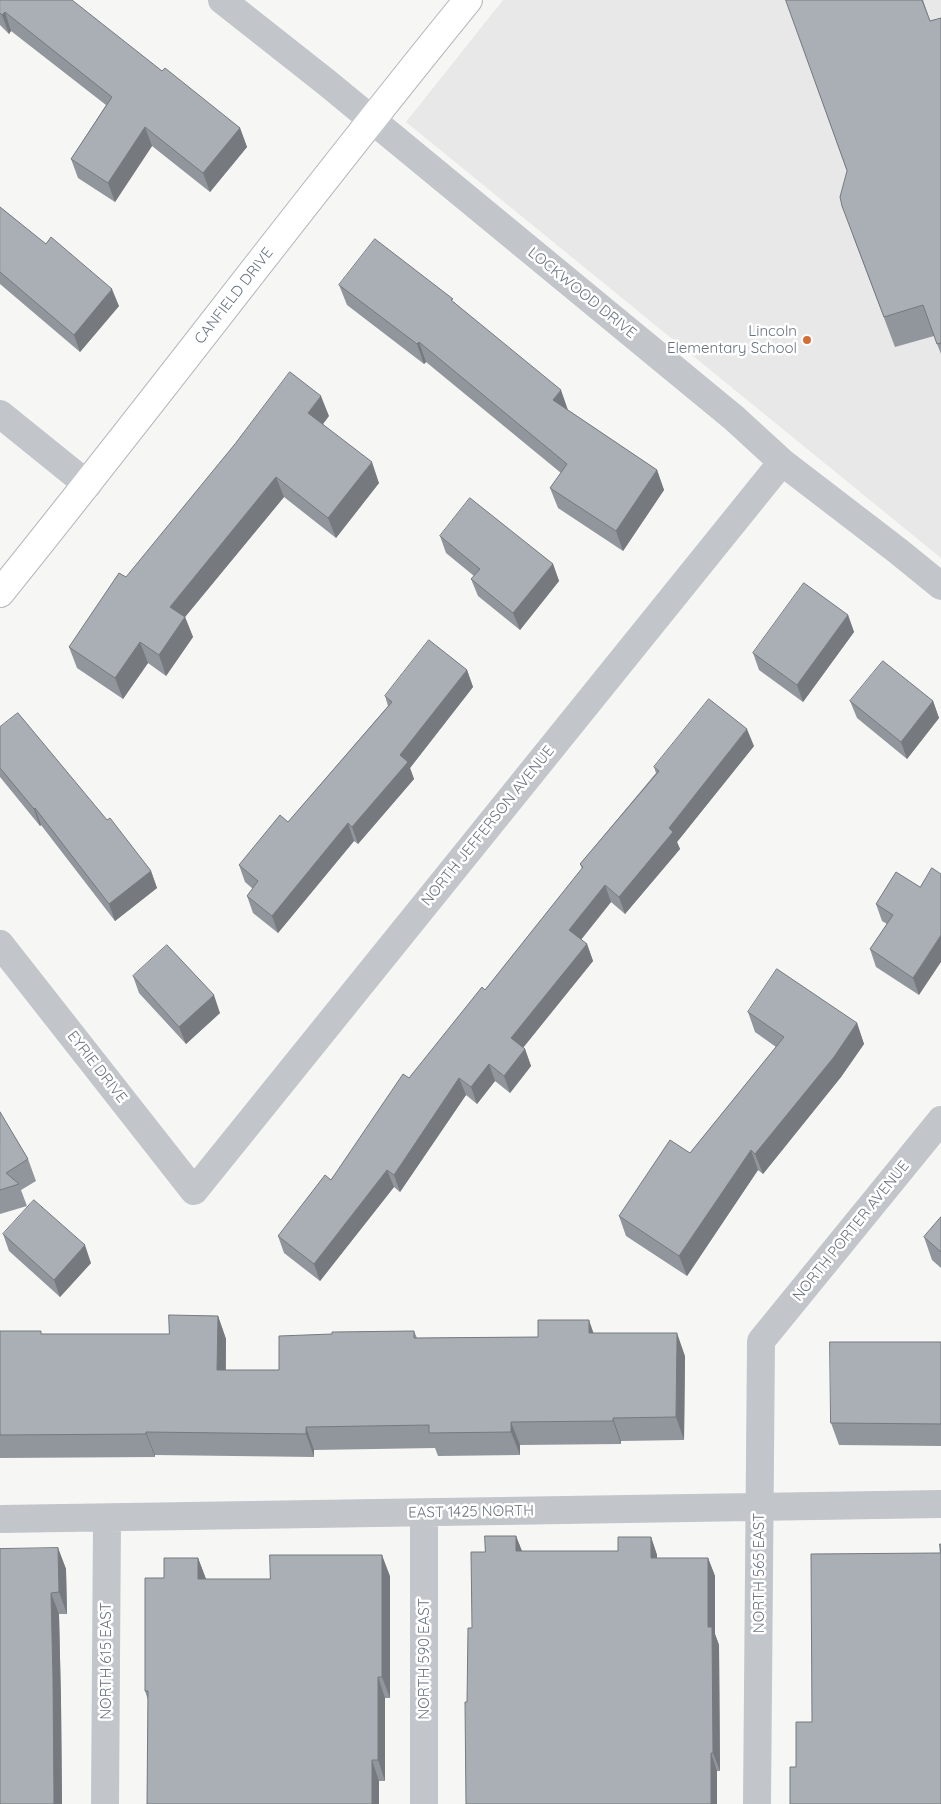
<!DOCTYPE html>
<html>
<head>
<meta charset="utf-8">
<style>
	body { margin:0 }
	canvas { display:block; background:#f6f7f4 }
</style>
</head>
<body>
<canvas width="941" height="1804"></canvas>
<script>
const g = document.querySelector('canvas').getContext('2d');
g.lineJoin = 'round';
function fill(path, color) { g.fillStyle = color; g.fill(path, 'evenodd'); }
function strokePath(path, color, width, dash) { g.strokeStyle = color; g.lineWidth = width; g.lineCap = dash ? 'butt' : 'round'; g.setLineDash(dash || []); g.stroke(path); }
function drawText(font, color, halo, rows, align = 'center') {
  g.font = font + ' Quicksand,sans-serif'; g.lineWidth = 5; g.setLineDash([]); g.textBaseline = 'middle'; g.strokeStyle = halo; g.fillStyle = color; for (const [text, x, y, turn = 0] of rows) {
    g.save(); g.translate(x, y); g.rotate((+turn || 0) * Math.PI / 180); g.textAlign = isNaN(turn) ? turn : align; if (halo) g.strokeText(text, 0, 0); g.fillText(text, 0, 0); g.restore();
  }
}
fill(new Path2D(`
	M503,0h438v558l-535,-436z`), '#e7e8e7');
const secondary = new Path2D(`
	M0,593c158,-196 309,-398 468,-593`);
strokePath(secondary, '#b5b9bd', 30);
strokePath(new Path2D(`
	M222,0l104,82 408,336 48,44 116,89 43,35
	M0,414l88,71
	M0,944l194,247 588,-729
	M424,1513v291
	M0,1519l941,-15
	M105,1804l2,-286
	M757,1804l4,-463 180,-221`), '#c2c5c9', 28);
strokePath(secondary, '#fff', 28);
fill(new Path2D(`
	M0,0l162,71 78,57 7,19 -37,45 -58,-46 -37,56 -37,-24 -7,-19 35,-54 -95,-74 -2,3 -9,-9z
	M786,0h137l7,21 11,-3v336l-7,-18 -39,11 -42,-111 -6,-65z
	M0,207l119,99 -39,46 -80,-68z
	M339,285l115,17 114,108 89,60 7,20 -41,61 -65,-43 -8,-20 11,-15 -135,-111 -2,2 -77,-59z
	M329,416l-6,8 56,59 -43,55 -52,-41 -99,120 8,20 -27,39 -18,-13 -25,36 -46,-31 -8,-21z
	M440,536l113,28 6,17 -39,49 -42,-34 -7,-17 3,-3 -28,-23z
	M848,615l6,17 -51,70 -44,-32 -6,-17z
	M467,670l6,17 -63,81 4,11 -56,65 -4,-3 -76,92 -25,-20 -6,-17 6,-7 -8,-7 -6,-17 49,-43 100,-116 -3,-10z
	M850,701h83l6,17 -32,41 -50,-41z
	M0,727l107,93 44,51 6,17 -42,33 -74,-96 -1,1 -40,-49z
	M754,746l-77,96 3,7 -55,65 -14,-12 -30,38 6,4 6,17 -70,87 2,1 6,17 -21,27 -15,-12 -18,23 -11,-9 -66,97 -6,-5 -74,94 -36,-28 -6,-17 53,-56 78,-102 76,-88 97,-121 -2,-5 76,-91 -2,-6z
	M920,887l-1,108 -43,-28 -6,-18 17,-25 -5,-3 -6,-17z
	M133,976l87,37 -34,31 -47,-51z
	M748,1012l109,11 7,21 -23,33 -78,97 -5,-4 -71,106 -61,-40 -7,-20 71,-63 86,-106 -21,-15z
	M0,1112l28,47 8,22 -15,9 6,16 -27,8z
	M941,1217v51l-9,-8 -8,-23z
	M3,1234l88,29 -31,34 -51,-46z
	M218,1316l8,23v31h53l53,-36 82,-3 3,7 121,-1 56,-4 91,23 -1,84 -63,1v3l-101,1v10l-82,1 -3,-8 -121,2v7l-159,-2v2l-155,1v-127l42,3h127z
	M941,1342v104l-102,-1 -8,-22z
	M516,1536l6,15h96l33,-14 6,18v3h51l7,18v58l4,11 1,126h-3v33l-250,-102 5,-74z
	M58,1548l8,21 1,45h-8l2,87 1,103h-62z
	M198,1558l8,21h64l120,-3v122h-5v83h-6v23h-232l1,-104 -3,-9z`), '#91969c');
fill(new Path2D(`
	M5,12l6,19 -2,3 -7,-19z
	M145,127l7,19 -37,56 -7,-19z
	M240,128l7,19 -37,45 -7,-19z
	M112,289l7,17 -39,46 -6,-17z
	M419,342l7,20 -2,2 -7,-20z
	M561,390l7,20 -8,10 -7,-20z
	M321,396l8,20 -13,17 -8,-20z
	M372,462l7,21 -43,55 -8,-20z
	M657,470l7,20 -41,61 -7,-20z
	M276,477l8,20 -99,120 8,20 -27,39 -7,-21 11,-48z
	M553,564l6,17 -39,49 -7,-17z
	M848,615l6,17 -51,70 -6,-17z
	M140,642l8,21 -25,36 -8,-21z
	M467,670l6,17 -63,81 4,11 -56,65 -6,-17 48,-72z
	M933,701l6,17 -32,41 -6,-17z
	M747,729l7,17 -77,96 3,7 -55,65 -6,-17 50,-69z
	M35,808l6,17 -1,1 -6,-17z
	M348,823l6,18 -76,92 -6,-17z
	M151,871l6,17 -42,33 -6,-17z
	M605,885l6,17 -36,45 -6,-17z
	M941,935v27l-22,33 -6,-17z
	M587,944l6,17 -76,94 -6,-17z
	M214,995l6,18 -34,31 -7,-17z
	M857,1023l7,21 -23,33 -78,97 -8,-20z
	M525,1049l6,17 -21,27 -6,-17z
	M489,1064l6,17 -18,23 -6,-17z
	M459,1078l7,17 -66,97 -6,-17z
	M751,1150l7,20 -71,106 -8,-20z
	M387,1170l7,17 -74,94 -6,-17z
	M85,1245l6,18 -31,34 -6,-17z
	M218,1316l8,23 -1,54 -8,-23z
	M589,1320l8,23 -8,-10z
	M677,1333l8,23 -1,84 -8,-23z
	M613,1418l8,23v3l-8,-23z
	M511,1422l9,23v10l-9,-23z
	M306,1427l8,23v7l-8,-23z
	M146,1432l9,23v2l-9,-23z
	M516,1536l7,18 -7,-3z
	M651,1537l6,18v21l-6,-18z
	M58,1548l8,21 1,45 -8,-22z
	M382,1555l8,21v122l-8,-21z
	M198,1558l8,21h-8z
	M708,1558l7,18v58l4,11 1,126 -7,-18 -5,-126z
	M51,1593l8,21 2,87 1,103h-8z
	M378,1677l7,21v83l-7,-21z
	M711,1753l6,18v33h-6z
	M372,1760l7,21v23h-7z`), '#767a7f');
const building = new Path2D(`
	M0,0h72l90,71 3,-3 75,60 -37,45 -58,-46 -37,56 -37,-24 41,-62 -107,-85 -3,3 -2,-2z
	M786,0h136l8,21 11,-3v325l-4,1 -14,-39 -39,12 -42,-111 -2,-9 7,-26z
	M0,207l46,37 5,-7 61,52 -38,46 -74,-63z
	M375,239l78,60 -2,1 110,90 -8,10 104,70 -41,61 -66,-43 17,-24 -148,-122 -2,2 -78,-59z
	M290,372l31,24 -13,17 64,49 -44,56 -52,-41 -106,130 15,10 -26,38 -19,-13 -25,36 -46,-31 50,-74 7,4 109,-133z
	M470,498l83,66 -40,49 -42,-34 9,-10 -40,-33z
	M804,583l44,32 -51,70 -44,-32z
	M429,640l38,30 -67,85 8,7 -56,65 -4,-4 -76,93 -25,-20 11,-15 -19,-16 41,-50 8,7 104,-120 -7,-6z
	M883,661l50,40 -32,41 -51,-41z
	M709,699l38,30 -78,99 4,4 -54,65 -14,-12 -36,45 18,14 -76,94 14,11 -21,27 -15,-12 -18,23 -12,-9 -65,97 -7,-5 -73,94 -36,-28 47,-61 6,5 72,-106 6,4 73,-91 3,3 98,-123 -3,-3 79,-93 -5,-4z
	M18,713l89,107 3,-2 41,53 -42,33 -74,-96 -1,1 -34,-41v-41z
	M932,868l9,6v61l-28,43 -43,-29 23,-34 -17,-11 20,-32 24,15z
	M167,945l47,50 -35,32 -46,-51z
	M777,969l80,54 -23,34 -79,97 -4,-4 -72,106 -60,-40 51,-76 20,13 94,-116 -36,-25z
	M0,1112l28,47 -22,14 13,11 -19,6z
	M34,1200l51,45 -31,35 -51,-46z
	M941,1217v35l-17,-15z
	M169,1315l49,1 -1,54h62v-34l53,-2v-2l82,-1v7l124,-1v-17h51v13h88l-1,84 -63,1v3l-102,1v10l-82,1v-8l-123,2v7l-160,-2v2l-146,1v-104h41v3h128z
	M830,1342h111v82l-110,-1z
	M485,1536h31v15h102v-14h33v21h57v69h4l1,126h-2v51h-245l-1,-102h2l1,-74h4l-1,-76h14z
	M940,1544h1v260h-151v-37h6v-45h16l-1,-168 129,-1z
	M58,1548l1,44 -8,1 2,86 1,125h-54v-255z
	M270,1555h112v122h-4v83h-6v44h-225l1,-113h-3v-113h19v-20h34v21h72z`);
fill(building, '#a9afb5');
strokePath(building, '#767a7f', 1);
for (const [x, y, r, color] of [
	[807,340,5,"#d46e37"]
]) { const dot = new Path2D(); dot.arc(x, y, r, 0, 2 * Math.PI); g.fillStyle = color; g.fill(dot); strokePath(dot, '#fff', 2); }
drawText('15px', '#687482', '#fff', [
	["LOCKWOOD DRIVE",582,293,39],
	["CANFIELD DRIVE",234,296,-52],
	["NORTH JEFFERSON AVENUE",488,826,-51],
	["EYRIE DRIVE",97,1067,52],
	["NORTH PORTER AVENUE",851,1231,-51],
	["EAST 1425 NORTH",471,1512,-1],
	["NORTH 565 EAST",759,1573,-90],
	["NORTH 590 EAST",424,1659,-90],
	["NORTH 615 EAST",106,1661,-90]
]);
drawText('15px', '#687482', '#fff', [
	["Lincoln",797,331],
	["Elementary School",797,348]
], 'right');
</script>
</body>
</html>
